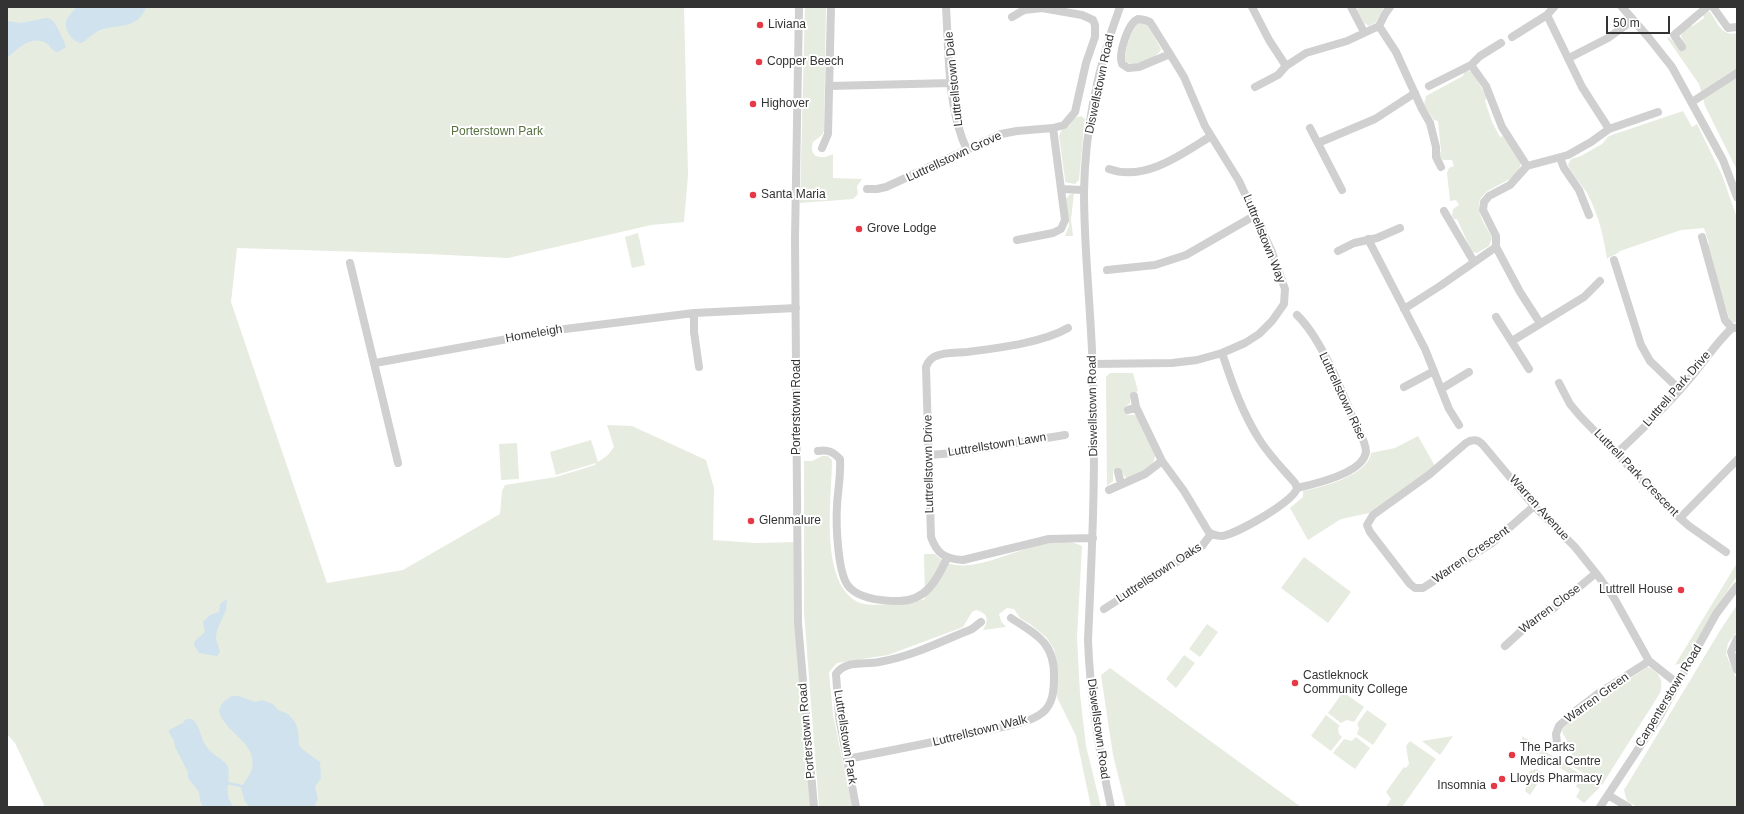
<!DOCTYPE html>
<html>
<head>
<meta charset="utf-8">
<style>
	body { margin:0 }
	#map { position:relative; width:1744px; height:814px; overflow:hidden; background:#fff; font-family:Helvetica,sans-serif }
	canvas { display:block }
	.frame { position:absolute; inset:0; border:8px solid #333; pointer-events:none }
	.scale { position:absolute; left:1606px; top:16px; width:64px; height:18px; box-sizing:border-box; border:2px solid #333; border-top:0; padding-left:5px; font-size:12px; line-height:14px; white-space:nowrap; color:#333; -webkit-text-stroke:3px #fff; paint-order:stroke }
</style>
</head>
<body>
<div id="map">
<canvas width="1744" height="814"></canvas>
<div class="frame"></div>
<div class="scale">50 m</div>
</div>
<script>
const g = document.querySelector('canvas').getContext('2d');
g.lineJoin = 'round';
function fill(path, color) { g.fillStyle = color; g.fill(path, 'evenodd'); }
function strokePath(path, color, width, dash) { g.strokeStyle = color; g.lineWidth = width; g.lineCap = dash ? 'butt' : 'round'; g.setLineDash(dash || []); g.stroke(path); }
function drawText(font, color, halo, rows, align = 'center') {
  g.font = font + ' Helvetica,sans-serif'; g.lineWidth = 4; g.setLineDash([]); g.textBaseline = 'middle'; g.strokeStyle = halo; g.fillStyle = color; for (const [text, x, y, turn = 0] of rows) {
    g.save(); g.translate(x, y); g.rotate((+turn || 0) * Math.PI / 180); g.textAlign = isNaN(turn) ? turn : align; if (halo) g.strokeText(text, 0, 0); g.fillText(text, 0, 0); g.restore();
  }
}
fill(new Path2D(`
	M7,7h677l4,168 -4,47 -33,3 -143,33 -80,-4 -191,-6 -6,54 96,281 76,-13 97,-56 2,-23 3,-6 51,-8 39,-12 1,-2 -40,12 -6,-23 41,-12 7,22 10,-7 6,-8 -7,-22 25,1 74,34 8,28 -1,52 43,3 42,-1v81l16,184h-769l-30,-64 -8,-9z
	M805,7h21l-2,124 -2,4 -9,7c-5,16 9,18 20,12v24l29,1 -5,7 1,8 -5,5 -53,4z
	M1358,7h26l-8,15 -7,4 -5,-3 -7,-13z
	M1709,11c9,10 11,26 28,22v137l-32,-64 -6,-22 -32,-46 2,-1 11,12 5,-4c-6,-12 -5,-11 5,-20l3,1 11,-8 -1,-3z
	M1139,22l8,2 14,25c-4,10 -25,18 -35,13 -4,-8 6,-34 13,-40z
	M1467,71l5,1 15,25 -2,4 7,21 8,15 3,-1 18,27c-4,24 -45,21 -42,46 1,10 9,20 13,29l-3,8 -12,7 -5,-1 -15,-33h-3l-2,-3 1,-7 6,-4 -3,-5 -6,1 -3,-28 2,-5 5,-2 -2,-6h-8l-4,-2 -1,-4 2,-3 -3,-30 -4,-1 -10,-15 2,-9 37,-20 1,-3z
	M1683,111l9,16 5,-3 25,51 15,43v105l-5,-1 -3,-4 -22,-73 2,-2 -5,-15 -23,2 -61,21c-5,5 -9,4 -13,8 -4,-25 -8,-43 -20,-66 -6,-10 -14,-17 -19,-28l3,-6 10,-3 21,-12 7,-8z
	M1081,116l4,3 -6,61 -4,4 -10,-2v-3l-6,-43 3,-7 7,-3 5,-8z
	M1074,193l-3,27 2,16h-8l4,-10 -3,-27 3,-4z
	M638,233l7,32 -13,3 -7,-31z
	M1110,373h23l5,18 -8,4v8l-6,5 3,7h8l2,2 18,37c1,14 -17,19 -28,24l-3,-2 -3,-6 -8,1v10l-6,5 -1,-109z
	M1418,436l17,30 -66,47 -28,6 -33,21 -18,-32 13,-11v-6c17,-3 66,-16 68,-38l24,-5z
	M517,443l2,36 -18,1 -2,-36z
	M822,456h6l4,4c0,37 -13,119 24,141 8,5 24,4 33,3 12,-1 24,-1 36,-5l-1,-45h11c33,37 104,-29 147,-8l-5,91 3,57 6,52 15,61h-10l-15,-71 -19,-39v-34l-3,-14 -8,-12 -16,-13 -10,-6 -6,-9 -7,-1 -8,6 2,7 5,6 -23,3c6,-10 6,-16 -7,-20l-4,2 -9,15 -75,28 -51,8 -8,9 4,42 19,93h-33l-15,-195v-151h8z
	M1304,557l47,35 -23,31 -47,-35z
	M1737,563v13l-54,87 -8,2z
	M1737,605v27l-9,11 -2,11 11,26v127h-100l-10,-6 -3,-11 97,-161z
	M1207,624l11,8 -18,25 -11,-8z
	M1184,655l11,8 -19,25 -10,-9z
	M1647,667c13,4 17,15 13,26l-58,92 -30,-19c1,-9 0,-17 -5,-25 -2,-5 -5,-7 -5,-12l17,-16z
	M1110,668l191,139h-175l-13,-52 -12,-80z
	M1343,692l21,15 -10,15 -7,-2 -6,3 -13,-10z
	M1367,710l20,14 -14,21 -16,-11 2,-6 -2,-4z
	M1326,715l14,11 -2,2 1,6 3,3 -11,14 -20,-15z
	M1453,736l-13,19 -18,-14z
	M1522,736l78,51 -16,16 -8,-6 4,-7 -4,-4 4,-5 -27,-18 -4,4 -10,-6 3,-5 -8,-6 -3,4 -7,-6z
	M1356,737l14,11 -15,21 -22,-16 11,-14 8,2z
	M1410,741l26,18 -34,48h-16l5,-8 -5,-7 18,-25 2,1 3,-4 -3,-18z
	M1536,769l8,5 -14,21 -5,-4c3,-7 -1,-12 5,-20z`), '#e6ecdf');
fill(new Path2D(`
	M77,7h69c-8,23 -29,17 -46,23 -7,3 -12,9 -18,13 -5,-1 -8,-2 -11,-6 -10,-13 -4,-20 6,-30z
	M46,18c1,0 5,1 6,2 3,2 14,24 14,27l-8,5c-7,-1 -7,-6 -12,-9 -16,-8 -28,6 -39,15v-37l14,2z
	M227,599l-1,11 -9,20 -1,9 4,13 -3,4 -18,-3 -5,-8 1,-4 10,-9 -2,-10 7,-7 9,-3 1,-8z
	M232,696h7l16,6 7,-2 11,4 5,6 10,4 7,8 3,8 1,15 3,4 18,13 1,16 -6,9 3,12 -4,8h-64l-5,-5 -4,-14c3,-5 9,-13 11,-19 6,-27 -27,-35 -33,-58 2,-8 6,-11 13,-15z
	M186,719h6c9,8 8,18 14,27 6,9 17,13 21,19 6,11 -6,28 7,42h-31l-3,-6 -1,-9 -11,-14v-6l-13,-25 -1,-7 -5,-7v-3l14,-7z`), '#cfe2ee');
strokePath(new Path2D(`
	M227,783l15,3`), '#cfe2ee', 2.5);
strokePath(new Path2D(`
	M799,7l-4,232 3,384 16,184
	M946,7c3,45 1,101 21,143
	M1252,7l17,33 17,26
	M1351,7l13,25
	M1622,7l27,31 23,29 51,93 14,37
	M1713,7l15,21 9,-1
	M1547,15l35,72 27,42
	M1012,17l12,-7 18,-2 40,7 11,5 2,5v12l-9,26 -11,49 -11,13 -11,3
	M1138,19l7,1 5,2 20,32 -31,13 -11,1 -6,-4c-4,-10 6,-41 16,-45z
	M1379,26l17,26 26,57 8,14 6,24v10l5,10
	M1379,26l6,-12 5,-7
	M1512,37l35,-22 7,-8
	M1682,47l-8,-12 33,-28
	M1569,58l39,-20 25,-18
	M1471,65l15,21 16,41 25,39
	M829,86l123,-3
	M1429,86l42,-21 9,-9 21,-13
	M1255,87l23,-12 8,-9 20,-13 41,-12 32,-15
	M1692,102l45,-29
	M1310,128l32,62
	M1318,143l57,-24 40,-26
	M822,148l6,-14 3,-127
	M1560,158l4,10 15,22 10,25
	M1109,169c36,13 73,-15 102,-33
	M867,189h10l9,-2 115,-53 16,-3 36,-3 8,61
	M1444,211l30,51
	M1702,237l23,83 7,8
	M1368,239l57,110 24,60 10,16
	M1017,240l36,-7 8,-4 4,-9 -4,-31 23,1
	M1496,247v-11l-13,-26 1,-8 5,-6 21,-11 17,-19 41,-11 23,-13 18,-13 49,-17
	M1496,247l24,45 20,31
	M1338,251l16,-8 23,-5 23,-10
	M1614,260l27,85 9,16 30,29
	M350,263l48,200
	M1107,270l48,-5 31,-10 68,-39
	M1404,309l36,-23 56,-39
	M694,313v19l5,35
	M1496,317l33,52
	M1068,328c-26,15 -71,20 -101,24 -10,1 -22,0 -31,4 -5,2 -8,5 -10,11l5,170c6,17 14,22 32,23l86,-21 44,-1
	M1512,341l72,-44 16,-16
	M375,363l182,-33 137,-17 102,-5
	M1093,364l79,-1 25,-3 25,-7 23,-10 14,-9 13,-13 12,-17 1,-15 -13,-37 -33,-71 -34,-55 -21,-49 -14,-23
	M1559,383l11,21 10,12 93,96 16,14 37,26
	M1404,387l30,-16
	M1441,389l28,-17
	M1134,396l2,11 26,54 22,30 24,40c4,4 8,5 14,5 14,-2 72,-34 75,-48l-2,-5c-13,-15 -26,-28 -36,-44 -17,-27 -27,-56 -37,-86
	M1128,410l8,-3
	M818,451c10,-2 15,1 22,8 1,16 -2,30 -3,46 -1,17 0,71 13,83 11,11 33,13 49,13 27,0 38,-21 48,-43
	M1617,453c28,-26 55,-52 79,-82 12,-15 22,-30 36,-43h5
	M929,455l25,-2 111,-18
	M1118,472l3,12
	M1297,488c18,-4 66,-15 69,-36 0,-10 -7,-21 -11,-29 -13,-32 -34,-85 -58,-108
	M1109,490l36,-16 17,-13
	M1534,506l-42,37 -69,45h-8l-5,-4 -40,-52 -3,-7 6,-10 57,-41 36,-31c6,-4 12,-4 17,2l51,61 41,41 24,30 15,21 35,63 29,23
	M1680,518l57,-58
	M1104,609l98,-63 9,-12
	M1737,639l-6,13 6,18
	M1505,646l25,-23 24,-15 42,-35
	M1557,743l-1,-9 3,-8 14,-13 26,-20 50,-32
	M847,759c47,-9 94,-18 140,-29 15,-3 43,-7 55,-17 11,-8 12,-23 12,-36 1,-34 -17,-42 -43,-59
	M1608,795l20,12
	M856,807l-17,-90 -3,-43c9,-14 28,-9 43,-12 32,-5 63,-21 93,-33l9,-7
	M1111,807c-12,-55 -21,-110 -23,-167 4,-87 8,-173 5,-260 -1,-62 -9,-125 -9,-188 1,-63 14,-126 36,-185
	M1600,807l58,-88 58,-105 21,-28`), '#d0d0d0', 8);
for (const [x, y, r, color] of [
	[760,25,4,"#e63946"],
	[759,62,4,"#e63946"],
	[753,104,4,"#e63946"],
	[753,195,4,"#e63946"],
	[859,229,4,"#e63946"],
	[751,521,4,"#e63946"],
	[1681,590,4,"#e63946"],
	[1295,683,4,"#e63946"],
	[1512,755,4,"#e63946"],
	[1502,779,4,"#e63946"],
	[1494,786,4,"#e63946"]
]) { const dot = new Path2D(); dot.arc(x, y, r, 0, 2 * Math.PI); g.fillStyle = color; g.fill(dot); strokePath(dot, '#fff', 1.5); }
drawText('12px', '#333', '#fff', [
	["Liviana",768,25],
	["Copper Beech",767,62],
	["Highover",761,104],
	["Santa Maria",761,195],
	["Grove Lodge",867,229],
	["Glenmalure",759,521],
	["Luttrell House",1673,590,"right"],
	["Castleknock",1303,676],
	["Community College",1303,690],
	["The Parks",1520,748],
	["Medical Centre",1520,762],
	["Lloyds Pharmacy",1510,779],
	["Insomnia",1486,786,"right"]
], 'left');
drawText('12px', '#333', '#fff', [
	["Luttrellstown Dale",954,79,-96],
	["Diswellstown Road",1100,84,-78],
	["Luttrellstown Grove",954,157,-25],
	["Luttrellstown Way",1264,239,68],
	["Homeleigh",534,334,-10],
	["Luttrell Park Drive",1677,389,-49],
	["Luttrellstown Rise",1342,396,65],
	["Diswellstown Road",1093,406,-91],
	["Porterstown Road",797,407,-90],
	["Luttrellstown Lawn",997,445,-9],
	["Luttrellstown Drive",929,464,-91],
	["Luttrell Park Crescent",1636,473,46],
	["Warren Avenue",1539,508,48],
	["Warren Crescent",1471,555,-35],
	["Luttrellstown Oaks",1159,573,-33],
	["Warren Close",1550,609,-37],
	["Carpenterstown Road",1669,696,-59],
	["Warren Green",1597,698,-36],
	["Diswellstown Road",1098,729,82],
	["Porterstown Road",807,731,-95],
	["Luttrellstown Walk",980,731,-14],
	["Luttrellstown Park",845,737,81]
]);
drawText('12px', '#56703f', '#fff', [
	["Porterstown Park",497,132]
]);
</script>
</body>
</html>
